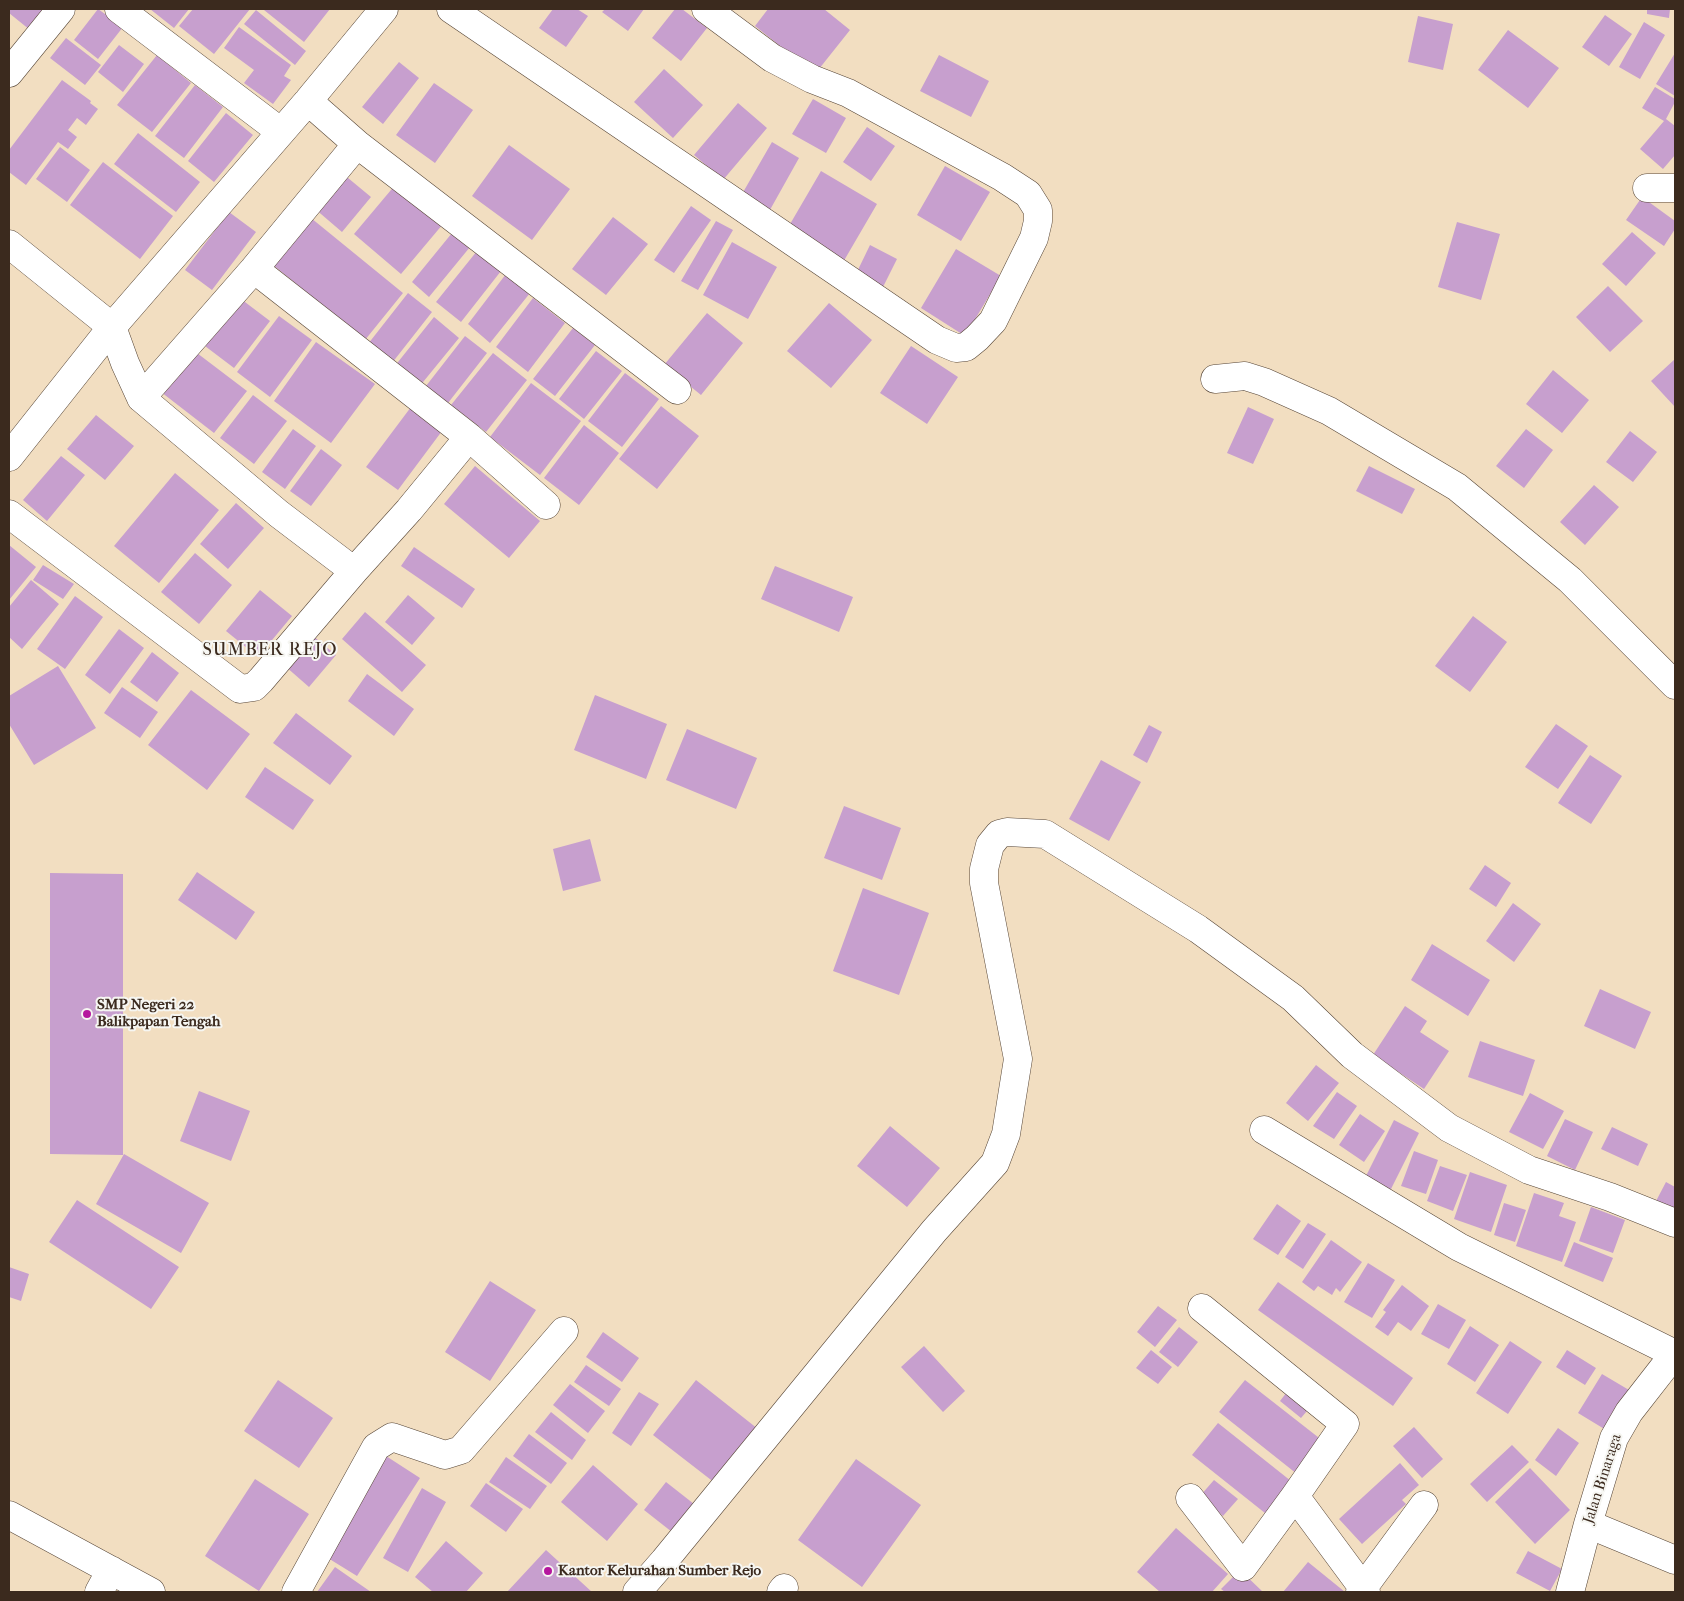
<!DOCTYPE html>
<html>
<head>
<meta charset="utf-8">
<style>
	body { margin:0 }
	#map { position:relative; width:1684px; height:1601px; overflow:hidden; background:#f2dec1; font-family:"IM FELL French Canon",serif }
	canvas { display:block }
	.frame { position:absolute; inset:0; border:10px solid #3b2a1e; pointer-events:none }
</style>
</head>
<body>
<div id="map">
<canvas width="1684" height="1601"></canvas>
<div class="frame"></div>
</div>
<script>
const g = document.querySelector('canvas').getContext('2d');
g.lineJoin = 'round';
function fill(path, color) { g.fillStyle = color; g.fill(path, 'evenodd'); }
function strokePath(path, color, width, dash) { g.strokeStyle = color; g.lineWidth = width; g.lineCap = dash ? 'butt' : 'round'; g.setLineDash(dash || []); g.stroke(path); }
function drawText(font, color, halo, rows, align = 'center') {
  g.font = font + ' "IM FELL French Canon",serif'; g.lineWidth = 4; g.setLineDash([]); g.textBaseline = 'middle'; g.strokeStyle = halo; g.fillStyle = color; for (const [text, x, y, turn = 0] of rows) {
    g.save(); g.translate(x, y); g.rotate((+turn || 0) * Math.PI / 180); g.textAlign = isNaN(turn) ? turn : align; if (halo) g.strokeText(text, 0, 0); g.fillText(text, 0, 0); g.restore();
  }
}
fill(new Path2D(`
	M9,9h37l-16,21 -21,-17z
	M98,9l25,18 -25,32 -24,-19z
	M150,9h39l-15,19z
	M193,9h57l-36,45 -35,-28z
	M265,9h65l-26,33 -40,-32z
	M553,9h24l11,7 -22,31 -27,-19z
	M605,9h39l-16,22 -26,-19z
	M675,9h7l25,19 -26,33 -29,-23z
	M768,9h56l26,21 -35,44 -60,-48z
	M1647,9h23l-1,9 -22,-4z
	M256,10l50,41 -11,14 -51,-41z
	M1605,15l27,19 -23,32 -27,-19z
	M1418,16l35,8 -10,46 -35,-8z
	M1644,22l21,13 -25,44 -21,-12z
	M239,27l52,38 -7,11 7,4 -18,24 -29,-21 10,-13 -30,-22z
	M1508,30l51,38 -31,40 -50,-38z
	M66,38l35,27 -16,20 -35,-27z
	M119,45l25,19 -21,28 -25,-20z
	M1675,53v43l-19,-12z
	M157,55l34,28 -39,49 -35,-27z
	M939,55l50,26 -18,36 -51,-26z
	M399,62l20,16 -36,46 -21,-17z
	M664,69l39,36 -30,33 -39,-36z
	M62,80l29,21 -1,2 8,6 -12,16 -9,-7 -9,12 9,7 -9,12 -10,-7 -32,43 -17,-13v-22z
	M434,83l39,27 -38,53 -39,-28z
	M195,85l28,22 -39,51 -29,-22z
	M1655,87l20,12v3l-9,17 9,7v29l-12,14 -23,-20 24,-28 -22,-13z
	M813,99l33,19 -20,35 -34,-19z
	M738,103l29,25 -44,52 -29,-25z
	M226,113l27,22 -39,47 -26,-21z
	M867,127l28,19 -24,35 -28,-19z
	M138,133l62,49 -24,30 -62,-48z
	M772,142l27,16 -33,59 -28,-16z
	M509,145l61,44 -38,51 -60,-44z
	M60,147l30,23 -23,32 -31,-23z
	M103,162l70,54 -33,43 -70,-54z
	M945,166l45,26 -29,49 -44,-26z
	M821,171l56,33 -35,60 -56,-33z
	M342,173l29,24 -29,35 -28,-24z
	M396,184l47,40 -42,50 -47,-40z
	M1642,197l33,24v8l-11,17 -38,-26z
	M691,206l20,14 -37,53 -20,-13z
	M229,212l27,20 -44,58 -27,-20z
	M613,217l35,27 -42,51 -34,-26z
	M311,218l92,75 -38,47 -92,-75z
	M716,221l17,9 -35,60 -17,-9z
	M1457,222l43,12 -19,66 -43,-13z
	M1632,232l24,21 -30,33 -24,-22z
	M452,233l18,14 -41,50 -17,-15z
	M732,242l45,25 -29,52 -45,-24z
	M870,245l27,14 -15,30 -27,-13z
	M956,249l45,27 -36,60 -44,-28z
	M477,251l24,20 -40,51 -25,-20z
	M506,274l24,19 -40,50 -22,-19z
	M1608,286l35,35 -33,31 -34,-35z
	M408,293l24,19 -40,51 -24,-19z
	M237,296l33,25 -36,47 -33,-25z
	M533,298l32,25 -37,49 -32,-25z
	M829,303l43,37 -41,48 -44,-37z
	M707,313l36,30 -42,52 -37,-30z
	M279,316l33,24 -42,57 -33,-25z
	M434,317l25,21 -40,49 -25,-20z
	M573,328l22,17 -40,51 -22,-17z
	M465,336l22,17 -39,50 -22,-17z
	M316,342l59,42 -44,59 -57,-42z
	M911,346l47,31 -31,47 -47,-31z
	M193,350l54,41 -33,42 -53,-41z
	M596,351l26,20 -38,48 -25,-20z
	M493,353l34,27 -41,52 -35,-27z
	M1675,359v48l-24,-26z
	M1553,370l36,30 -27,33 -36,-29z
	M625,373l34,26 -37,48 -34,-26z
	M531,383l50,38 -41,54 -50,-38z
	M253,395l34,26 -33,43 -34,-26z
	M661,406l38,30 -42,53 -38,-30z
	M411,407l31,24 -44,59 -32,-23z
	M1248,407l26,12 -21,45 -26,-11z
	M96,415l38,31 -29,34 -38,-31z
	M584,425l35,28 -40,52 -35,-27z
	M293,429l23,17 -31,43 -23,-17z
	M1526,429l27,21 -29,38 -28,-22z
	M1630,431l27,21 -24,30 -27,-20z
	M321,449l21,16 -31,41 -21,-15z
	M61,456l24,19 -38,46 -24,-21z
	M475,466l65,55 -31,37 -65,-54z
	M1369,466l46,23 -13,25 -46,-23z
	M175,473l44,37 -60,73 -45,-37z
	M1594,485l25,22 -34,38 -25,-23z
	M236,503l28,25 -36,41 -28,-25z
	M9,545l27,22 -27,33z
	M414,547l61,42 -13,19 -61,-42z
	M195,553l37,32 -33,39 -38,-32z
	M43,565l31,19 -11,15 -30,-19z
	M775,566l78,31 -14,35 -78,-33z
	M31,580l28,24 -37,45 -13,-12v-30z
	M260,590l32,26 -34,41 -32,-26z
	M408,595l27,23 -23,27 -27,-23z
	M75,596l28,21 -38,52 -28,-20z
	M365,612l61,53 -24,27 -60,-53z
	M1473,616l34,26 -37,50 -35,-26z
	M119,629l25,19 -34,46 -25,-19z
	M312,635l24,20 -27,32 -24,-21z
	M152,652l27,21 -22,29 -27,-20z
	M58,666l38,62 -62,37 -25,-41v-28z
	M367,674l47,35 -20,27 -46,-35z
	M122,687l36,25 -18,26 -36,-25z
	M191,690l59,44 -43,56 -59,-45z
	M595,695l72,29 -21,55 -72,-29z
	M296,713l56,43 -22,29 -57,-42z
	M1556,724l32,22 -30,43 -33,-22z
	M1149,725l13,7 -15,31 -14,-8z
	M687,729l70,29 -21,51 -70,-29z
	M1590,755l32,21 -31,48 -33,-21z
	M1101,760l40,22 -32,59 -40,-22z
	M265,767l49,33 -21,30 -48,-33z
	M844,806l57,22 -19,52 -58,-22z
	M590,839l11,42 -38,10 -10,-42z
	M1485,865l26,18 -15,24 -27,-18z
	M197,872l58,40 -19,28 -58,-40z
	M50,873l73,1v281l-73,-1z
	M863,888l66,25 -30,82 -66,-24z
	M1513,903l28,21 -27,38 -28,-21z
	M1432,944l58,36 -22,36 -57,-36z
	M1600,989l51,23 -16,37 -51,-23z
	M1405,1006l22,15 -7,11 29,19 -25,38 -51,-34z
	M1480,1041l55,19 -12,36 -55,-19z
	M1316,1065l23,18 -31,38 -22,-18z
	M199,1091l51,20 -19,50 -51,-20z
	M1337,1092l20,14 -23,33 -21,-13z
	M1530,1093l34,18 -21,38 -34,-17z
	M1360,1114l25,17 -21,31 -25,-17z
	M1565,1119l28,13 -18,38 -28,-14z
	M1394,1120l25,13 -29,58 -25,-13z
	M890,1126l50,42 -33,39 -50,-41z
	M1612,1127l36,17 -10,22 -37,-17z
	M1414,1151l24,9 -12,34 -25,-8z
	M124,1154l85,49 -28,50 -85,-49z
	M1440,1166l27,9 -14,36 -26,-10z
	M1470,1172l37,13 -16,47 -37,-13z
	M1666,1182l9,5v26l-20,-10z
	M1534,1193l30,10 -5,13 17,6 -14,40 -46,-16z
	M77,1200l102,67 -28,42 -102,-67z
	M1504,1203l22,7 -11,32 -21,-7z
	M1277,1204l24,17 -23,34 -25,-16z
	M1591,1207l34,13 -12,33 -34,-12z
	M1308,1223l18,11 -23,35 -18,-12z
	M1331,1240l31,22 -22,30 -4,-4 -4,7 -14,-9 -4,5 -12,-9z
	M1574,1242l39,16 -10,24 -39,-16z
	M1368,1263l27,17 -23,38 -28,-16z
	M9,1267l20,7 -8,27 -12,-4z
	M490,1281l46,29 -46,71 -45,-29z
	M1278,1282l135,96 -20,28 -135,-96z
	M1402,1285l27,21 -18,25 -13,-9 -10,14 -13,-9 11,-15 -3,-2z
	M1438,1304l28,16 -17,29 -28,-15z
	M1158,1306l19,14 -22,27 -18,-15z
	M1470,1326l29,19 -24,37 -28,-18z
	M1179,1327l19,15 -20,25 -19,-15z
	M603,1332l36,26 -17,24 -36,-25z
	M1510,1341l32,21 -34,52 -32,-21z
	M924,1346l41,45 -22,21 -42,-45z
	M1151,1350l21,17 -14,17 -22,-16z
	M1567,1350l29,18 -11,17 -29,-18z
	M586,1365l35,24 -12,17 -35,-24z
	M1602,1374l27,16 -23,40 -28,-17z
	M278,1380l55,38 -34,50 -55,-37z
	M696,1380l62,49 -43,54 -62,-48z
	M1245,1380l78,61 -26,33 -78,-62z
	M570,1384l35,27 -17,22 -35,-28z
	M1290,1388l22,17 -11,13 -21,-17z
	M639,1392l20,12 -28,42 -19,-13z
	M551,1412l35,28 -14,20 -37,-28z
	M1218,1423l78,62 -26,32 -78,-62z
	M1414,1427l29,32 -21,19 -29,-32z
	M1558,1428l21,15 -23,33 -21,-16z
	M529,1434l38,29 -16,21 -38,-28z
	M1512,1445l17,17 -42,40 -17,-18z
	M386,1456l34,22 -63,98 -34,-21z
	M506,1457l41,29 -17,23 -41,-27z
	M856,1459l65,46 -59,82 -64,-47z
	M1400,1463l19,22 -17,15 4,4 -44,40 -23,-25z
	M593,1465l45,39 -31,37 -46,-39z
	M1530,1468l40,42 -35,34 -40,-42z
	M255,1479l54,35 -50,77 -54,-35z
	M1214,1480l24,19 -15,17 -23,-20z
	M666,1482l28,22 -22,28 -28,-22z
	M486,1483l37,26 -17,23 -36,-26z
	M422,1488l24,14 -38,70 -25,-14z
	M1176,1528l52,46 -16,18h-52l-23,-20z
	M446,1541l37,32 -17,19h-33l-18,-15z
	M546,1550l46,42h-85z
	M1528,1551l34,18 -12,22 -34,-18z
	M1308,1562l37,30h-62z
	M335,1567l36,25h-54z
	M1240,1570l23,22h-38l-4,-3z`), '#c79fce');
const minor = new Path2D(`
	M119,9l162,123
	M451,9l486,331 19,8 10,-1 11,-9 16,-17 41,-83 4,-17v-11l-10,-16 -26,-17 -154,-84 -36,-14 -40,-21 -66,-49
	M9,73l52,-64
	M308,101l49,43 320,246
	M1647,188h28
	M9,244l103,83 196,-226 76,-92
	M112,327l13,36 16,35 138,116 75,57 55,-61 60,-73 -215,-168
	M1215,379l30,-3 19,6 65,29 128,76 113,93 105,105
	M141,398l113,-129 103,-125
	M469,437l77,68
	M9,457l103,-130
	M9,514l231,175 14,-2 7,-7 93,-109
	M1264,1130l195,117 216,107
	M1202,1308l143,116 -50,72 71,96
	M1190,1498l53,69 52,-71
	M9,1515l142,77
	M1588,1524l87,36
	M99,1592l12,-22
	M296,1592l80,-145 16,-10 53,18 16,-5 103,-119
	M637,1592l27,-31 270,-330 61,-68 11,-29 12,-75 -34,-176v-14l6,-24 9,-11 8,-2 38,2 153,95 95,69 59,57 97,73 80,42 81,27 65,26
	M781,1592l3,-4
	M1360,1592l64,-87
	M1570,1592l18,-68 26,-86 15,-26 46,-59`);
strokePath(minor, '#564536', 29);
strokePath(minor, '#fff', 28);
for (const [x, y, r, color] of [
	[87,1014,5,"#b5179e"],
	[548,1571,5,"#b5179e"]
]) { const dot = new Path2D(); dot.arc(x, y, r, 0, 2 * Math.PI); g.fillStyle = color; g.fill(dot); strokePath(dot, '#f6f6f2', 2); }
drawText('bold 15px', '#3b2a1e', '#f6f6f2', [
	["SMP Negeri 22",97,1005],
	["Balikpapan Tengah",97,1022],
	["Kantor Kelurahan Sumber Rejo",558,1571]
], 'left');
drawText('15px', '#3b2a1e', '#f6f6f2', [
	["Jalan Binaraga",1603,1479,-72]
]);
g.letterSpacing = '1px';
drawText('18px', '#3b2a1e', '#f6f6f2', [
	["SUMBER REJO",270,651]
]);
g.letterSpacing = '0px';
</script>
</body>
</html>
